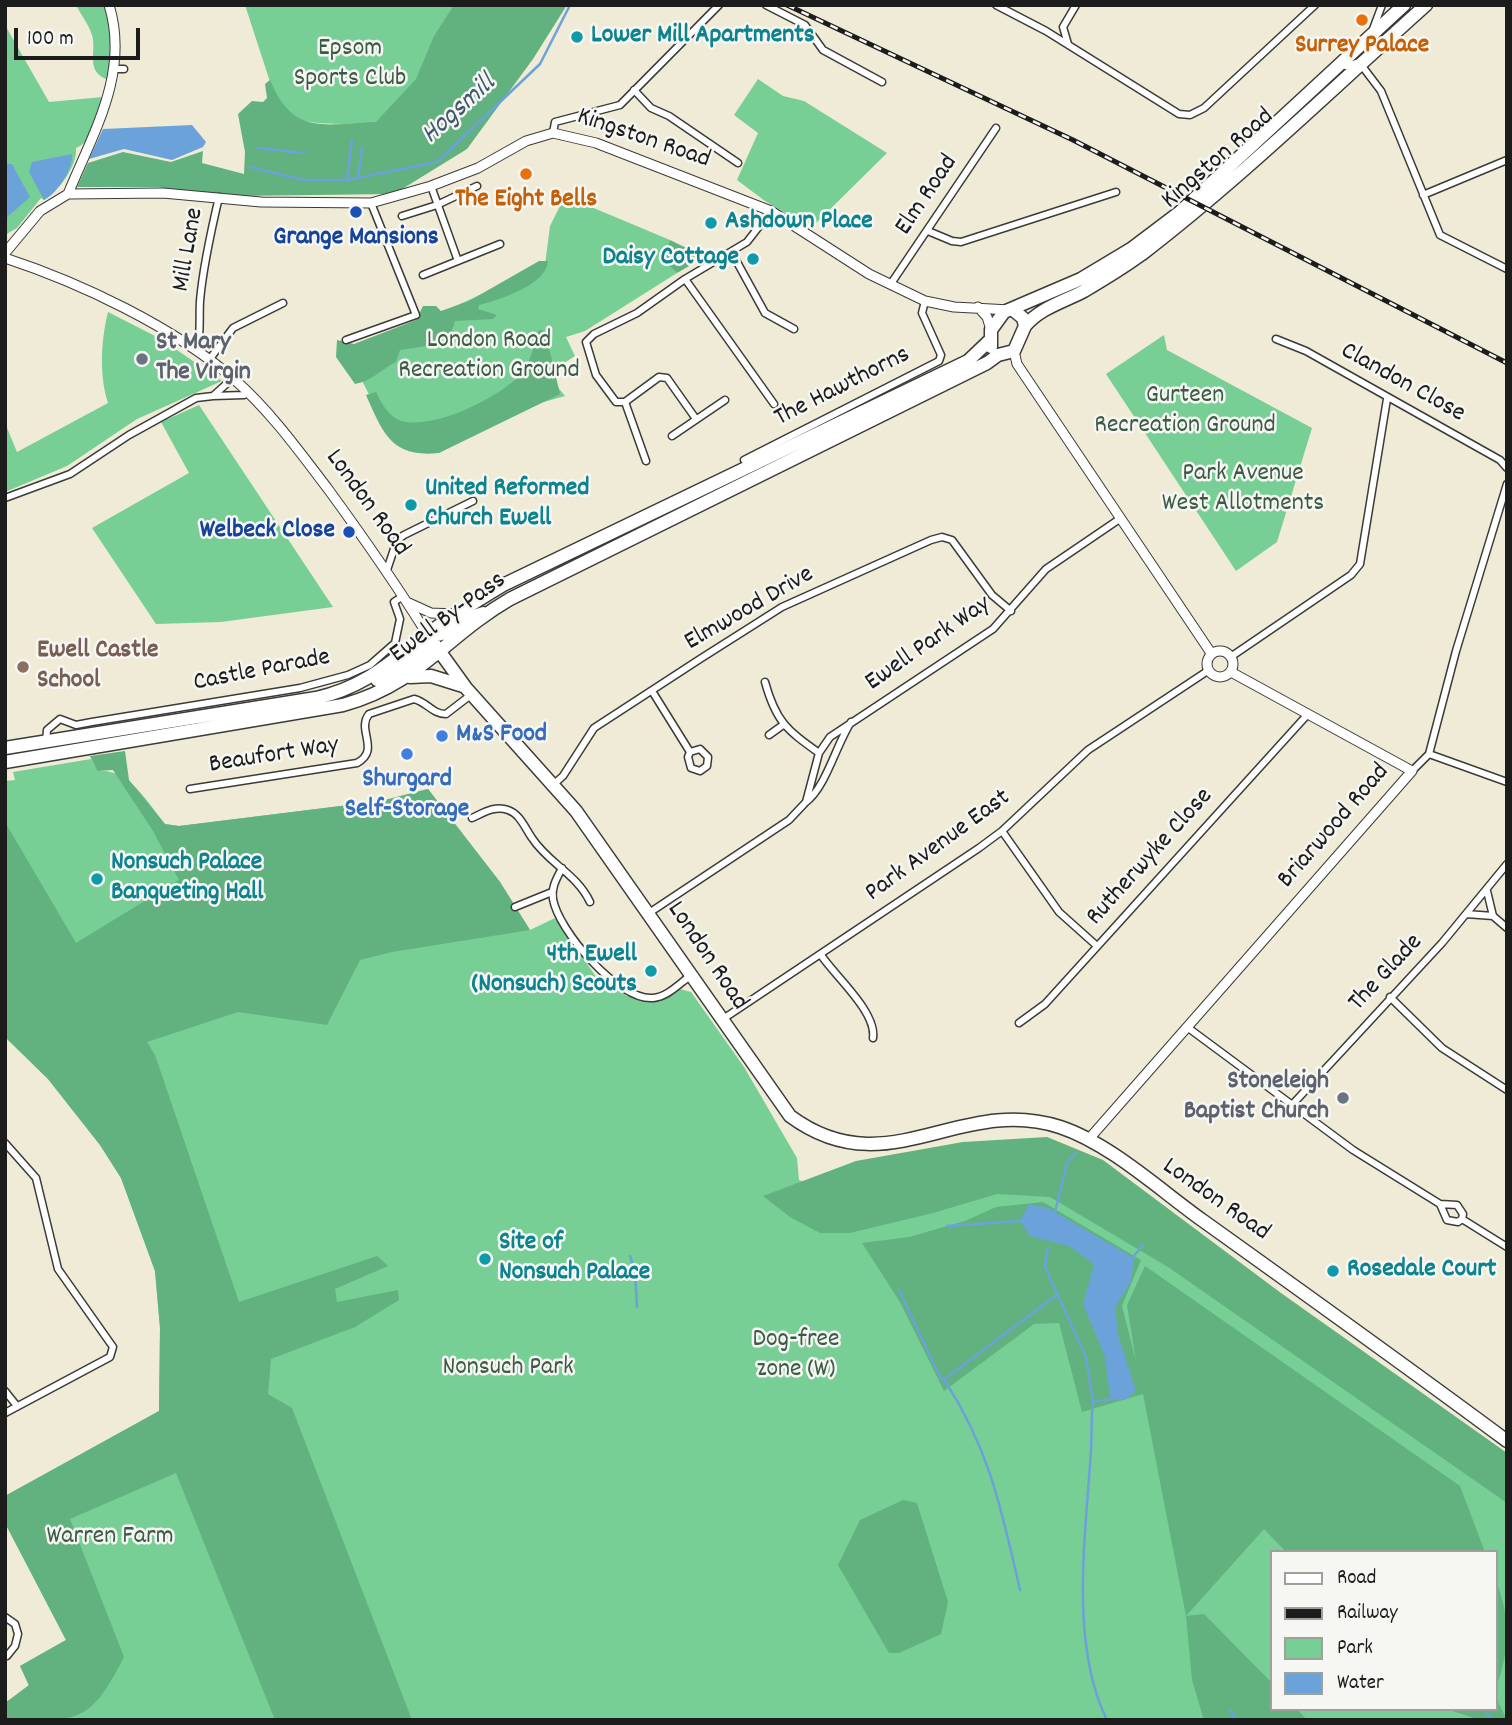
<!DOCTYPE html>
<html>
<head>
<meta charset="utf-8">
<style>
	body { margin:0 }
	#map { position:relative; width:1512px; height:1725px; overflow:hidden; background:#efebd6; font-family:Dekko,sans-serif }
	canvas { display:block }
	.frame { position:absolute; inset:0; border:7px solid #1c1c1c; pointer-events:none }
	.legend { position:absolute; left:1270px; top:1550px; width:228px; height:161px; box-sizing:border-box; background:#f6f6f2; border:2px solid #9f9f9c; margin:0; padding:9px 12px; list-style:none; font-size:21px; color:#1c1c1c }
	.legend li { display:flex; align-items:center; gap:14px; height:35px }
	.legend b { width:35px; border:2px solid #9f9f9c }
	.scale { position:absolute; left:14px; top:28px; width:126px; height:32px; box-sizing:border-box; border:4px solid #1c1c1c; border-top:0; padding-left:9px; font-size:21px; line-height:24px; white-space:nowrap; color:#1c1c1c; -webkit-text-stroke:5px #f6f6f2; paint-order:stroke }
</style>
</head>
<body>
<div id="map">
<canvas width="1512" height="1725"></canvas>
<div class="frame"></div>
<ul class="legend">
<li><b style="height:9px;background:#fff"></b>Road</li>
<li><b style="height:9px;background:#1c1c1c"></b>Railway</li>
<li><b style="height:19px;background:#77cf95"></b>Park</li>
<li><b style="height:19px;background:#6ca2da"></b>Water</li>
</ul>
<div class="scale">100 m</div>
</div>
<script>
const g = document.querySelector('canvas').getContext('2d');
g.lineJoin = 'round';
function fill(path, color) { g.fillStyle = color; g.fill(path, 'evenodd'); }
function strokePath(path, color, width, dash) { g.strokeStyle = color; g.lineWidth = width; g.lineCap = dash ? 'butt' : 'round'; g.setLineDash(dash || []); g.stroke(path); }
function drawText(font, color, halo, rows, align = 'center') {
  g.font = font + ' Dekko,sans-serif'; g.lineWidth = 5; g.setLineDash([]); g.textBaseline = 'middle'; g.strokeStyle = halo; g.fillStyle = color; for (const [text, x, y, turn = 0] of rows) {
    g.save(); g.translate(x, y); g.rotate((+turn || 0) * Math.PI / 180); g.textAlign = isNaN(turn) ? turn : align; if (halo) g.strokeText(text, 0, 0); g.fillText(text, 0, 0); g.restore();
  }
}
fill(new Path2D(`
	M76,5l29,1c7,22 12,53 1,73 -21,-9 -9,-28 -14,-44 -3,-10 -11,-20 -16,-30z
	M245,5h210l-38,75 -40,43c-32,1 -61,3 -91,-6l-13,-26z
	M5,25l44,77 54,-5c-5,17 -9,44 -27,51 2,17 -18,44 -32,52l-3,-2 -24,30 -12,7z
	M758,79l25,17 21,5 83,52 -76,75 -46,-27 -28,-21 21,-47 -24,-18z
	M565,196l105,44 -9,19 16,14 -92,58 -19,6 9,19 -28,18 18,22 -128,36 -48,2 -40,-79 196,-90 5,-39z
	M108,312l53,27 61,42 -85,38 -70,47 -62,26v-69l12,29 91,-49c-9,-29 -7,-62 0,-91z
	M1164,335l3,15 145,78 -35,114 -41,29 -130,-197z
	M199,405l130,196 4,6 -112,15 -65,2 -64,-96 97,-55 -28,-51z
	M91,759l6,12c32,-3 49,30 68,53l14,2 202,-25 47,-12 72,93 30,48 25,-12 42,60 30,18 32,6 21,-13 11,3 53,75 53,91 2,22 12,5 152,-43 544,315v263h-1502v-17l24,-17 -9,-20 46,-26 -61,-117v-27l154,-85 1,-83 -5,-57 -34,-93 -21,-33 -52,-66 -43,-42v-256l10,-1 -2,-8zM1272,1552h224v157h-224z`), '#77cf95');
fill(new Path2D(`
	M454,5h113l-34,54 -66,90 -73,45 -160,2 -77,-9h-80l11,-24 35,-11 48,10 32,-11 -1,12 42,11 1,-22 -7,-38 14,-13 11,1 4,-4 -2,-14 5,-4c23,56 54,44 106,42l40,-43 18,-43z
	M670,240l35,17 -28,16 -16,-14z
	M539,261h9c-1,24 -50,39 -69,44l-1,4 19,6 -4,4 -38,2 -5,15 -23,10 -27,4 -4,12c-16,8 -24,19 -41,22l-19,-27 1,-17 17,4 62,-24 7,-14h13l5,5 28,-10z
	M539,330l6,1 15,63 -121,59c-48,5 -56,-20 -73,-58l10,-3c5,10 12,24 23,28 31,12 96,-21 118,-42 14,-14 16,-31 22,-48z
	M125,751l4,29 36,44 14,2 202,-25 47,-12 72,93 30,48 -138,22 -32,8 -33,65 -89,-13 -91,30 8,13 84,247 138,-46 11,10 -53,23 2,13 61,-12 1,10 -44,27 -84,32 -3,35 24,14 120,312h-137l-99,-247 -106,46 54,138c-35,68 -44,63 -119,63v-17l24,-18 -9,-19 46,-26 -61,-117v-27l154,-85 1,-83 -5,-57 -34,-93 -21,-33 -52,-66 -43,-42v-215l71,121 103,-63 -26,-49 -40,-61 -16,1 -7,-15z
	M1047,1137l56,23 178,133 226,160v50l-339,-236 -118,-70 -53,-3 -64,19 -83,20h-30l-30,-16 -27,-21 93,-35 107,-19z
	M1043,1202l98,58 -19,46 14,55 -9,-56 18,-39 315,220 25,66h-199l-22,-23 -78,87 18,-2 68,69v26h25l10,11h-102l-2,-3 -11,-37 -6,-64 -43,-222 -61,18 -23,-89 -25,1 -90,67 -44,-89 -38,-59 47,-6 56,-16 31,-14z
	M903,1500l14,3 31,99 -7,32 -42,19h-10l-51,-88 22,-45z
	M1496,1581c15,39 14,68 0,107z
	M1496,1698l11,22h-27l-34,-11h50z`), '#61b27e');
fill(new Path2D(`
	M192,125l14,17 -3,5 -31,13 -48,-11 -35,10 14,-30z
	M72,154c1,16 -14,38 -28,46l-15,-28 3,-10z
	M5,164h7l18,33 -25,22z
	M1029,1204l19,4 86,50 -3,23 -16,27 3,27 18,56 -11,9 -15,-1 -5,-42 -22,-53 11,-40 -25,-18 -39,-10 -10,-15z`), '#6ca2da');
strokePath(new Path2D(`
	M257,148l47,5
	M250,167l53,13h44l90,-18 103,-98 30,-59
	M358,178l4,-31
	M347,180l5,-40
	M1055,1212l12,-49 10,-11
	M947,1226l73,-5
	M1048,1248l-3,19 41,90 7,45
	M630,1256l5,15 2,36
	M1133,1257l10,-12
	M899,1290l42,89h4l113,-85
	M945,1381c45,69 57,131 75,209
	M1484,1709l8,11
	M1230,1710l6,10
	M1107,1720c-38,-77 -21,-186 -16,-270 1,-16 0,-32 2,-48l17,-3`), '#6ca2da', 2.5);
const street = new Path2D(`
	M766,5l39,20 18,25 59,32
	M996,5l50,26 133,83 11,1 14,-7 111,-103
	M1373,29l9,-24
	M1068,44l-5,-17 13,-22
	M1346,66l13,-4 22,29 59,144 67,34
	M114,69h10
	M634,90l17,18 18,8 69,47
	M553,133l2,-11 65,-17 99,-100
	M431,186l27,75
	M1423,195l84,-35
	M771,211l-24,31 -62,37 89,125
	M402,216l35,-11 40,-19
	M928,231l24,10 9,1 155,-50
	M732,253l33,60 29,16
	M423,275l77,-31
	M890,285l106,-157
	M1276,339l30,12 194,109 7,8
	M346,340l70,-25 -45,-112
	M197,351c4,-17 2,-32 3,-50 3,-35 11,-70 19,-104
	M209,360l24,-32 50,-25
	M213,396l31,-1 4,-3
	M625,402l34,-25 8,1 29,41
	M672,436l53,-36
	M744,460l195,-99 2,-6 -19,-42 3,-12
	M646,461l-21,-59h-9l-20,-27 -10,-33 8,-8 43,-21 48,-34
	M5,498l65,-24 59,-39 67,-37 17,-2 20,-18
	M387,570l10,-30 7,-5 69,-34
	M1232,656l119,-81 9,-11 27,-165
	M765,682c11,40 22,48 54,71
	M652,691l38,61 10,-3 8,8 -1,9 -7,5 -9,-3 -3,-11 2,-5
	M769,735l14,-10
	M46,742l1,-12 13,-11 16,6 16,-3 208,-34 48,-13 22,-10 25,-22 5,-24 -6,-17 9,-6
	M1429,754l78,28
	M1412,771l17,-17 27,-103 51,-167
	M553,785l10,-9 31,-48 106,-69 82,-52 149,-67 11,-3 10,3 40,55 19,16
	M190,789l167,-26c24,-13 -1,-33 12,-49l45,-15c13,3 18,15 32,15l26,-20
	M806,802c20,-15 30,-57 45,-80
	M472,818c11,-5 23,-13 36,-8 12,4 17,18 24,28 16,25 45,36 58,64
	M1002,831l57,81 38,34
	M562,868c-5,10 -11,19 -9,31 5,31 65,102 100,99 14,-1 26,-14 37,-22
	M1487,891l6,25
	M515,907l37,-15
	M649,913l140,-93 17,-18 13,-49 11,-16 163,-108 53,-60 75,-51
	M1466,914l27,2 14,12
	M821,955c13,20 56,57 52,83
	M1390,997l52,51 65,42
	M723,1019l256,-171 23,-17 86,-81 118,-78
	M1019,1023l26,-19 263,-290
	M1187,1027l166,123 87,54 17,1 6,9 -1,5
	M1291,1106l151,-163 65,-79
	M5,1143l31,35 22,91 55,78 -3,10 -105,56
	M1440,1204l7,16 11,2 4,-3 45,28
	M5,1391l12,15
	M5,1617l10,7 3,10 -3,12 -8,10`);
const secondary = new Path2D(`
	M68,194c25,-61 62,-121 41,-189
	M5,253l35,-42 28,-17 95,-1 98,9 110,1 60,-17 47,-18 48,-27 27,-8 43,10 175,68 98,63 56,27 29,6 56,3
	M5,258c76,25 169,69 230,122 36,32 64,71 93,109 35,48 68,95 99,145
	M978,307l9,10 4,13
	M1014,351l3,13 194,289
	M409,603l22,10 24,1
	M1207 664a13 13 0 1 1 26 0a13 13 0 1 1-26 0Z
	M1088,1140l324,-369 -181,-99`);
const highway = new Path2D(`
	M1025,326c15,-18 38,-24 59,-35 19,-11 40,-24 58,-37 100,-77 190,-165 284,-249
	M991,347v-17l13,-18 77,-33 50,-30 49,-37 224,-207
	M427,634l39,54 110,123 214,305c97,72 169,-22 270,11 49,16 100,63 142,93 102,73 204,146 305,221
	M427,634c18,7 37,-17 56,-21
	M410,677l21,-1 32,10
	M377,680l26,-13 25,-19 11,5
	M5,748l311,-50c50,-11 75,-37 114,-66 24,-17 48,-32 73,-47l465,-224 21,-20
	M5,762l338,-57c76,-21 103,-69 167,-106l477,-236 11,-8 16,-4 11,-25 -2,-8 -11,-9`);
strokePath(street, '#3c3b38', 9);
strokePath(secondary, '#3c3b38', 11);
strokePath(highway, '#3c3b38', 15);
strokePath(street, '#fff', 6);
strokePath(secondary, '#fff', 9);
strokePath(highway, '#fff', 12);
const rail = new Path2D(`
	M787,5l286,135 434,223`);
strokePath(rail, '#1c1c1c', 5);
strokePath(rail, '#f6f6f2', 2.5, [8]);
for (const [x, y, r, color] of [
	[1362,20,7,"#e8710a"],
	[577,37,7,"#0f9aa8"],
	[526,174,7,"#e8710a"],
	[356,212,7,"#1a4fb4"],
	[711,223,7,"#0f9aa8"],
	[753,259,7,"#0f9aa8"],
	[142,359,7,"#6b7280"],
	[411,505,7,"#0f9aa8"],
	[349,532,7,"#1a4fb4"],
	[23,667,7,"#8d6e63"],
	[442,736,7,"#3f7fe0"],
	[407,754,7,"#3f7fe0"],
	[97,879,7,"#0f9aa8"],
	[651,971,7,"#0f9aa8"],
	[1343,1098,7,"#6b7280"],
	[485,1259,7,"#0f9aa8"],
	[1333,1271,7,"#0f9aa8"]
]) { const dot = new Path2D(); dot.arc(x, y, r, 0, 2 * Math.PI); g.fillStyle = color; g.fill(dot); strokePath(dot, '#f6f6f2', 2.5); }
drawText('bold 26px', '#0d838f', '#f6f6f2', [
	["Lower Mill Apartments",591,37],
	["Ashdown Place",725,223],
	["Daisy Cottage",739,259,"right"],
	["United Reformed",425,490],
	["Church Ewell",425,520],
	["Nonsuch Palace",111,864],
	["Banqueting Hall",111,894],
	["4th Ewell",637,956,"right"],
	["(Nonsuch) Scouts",637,986,"right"],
	["Site of",499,1244],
	["Nonsuch Palace",499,1274],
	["Rosedale Court",1347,1271]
], 'left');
drawText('bold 26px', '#c56008', '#f6f6f2', [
	["Surrey Palace",1362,47],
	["The Eight Bells",526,201]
]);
drawText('26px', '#3c5b46', '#f6f6f2', [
	["Epsom",350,50],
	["Sports Club",350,80],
	["London Road",489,342],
	["Recreation Ground",489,372],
	["Gurteen",1185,397],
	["Recreation Ground",1185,427],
	["Park Avenue",1243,475],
	["West Allotments",1243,505],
	["Dog-free",796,1341],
	["zone (W)",796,1371],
	["Nonsuch Park",508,1369],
	["Warren Farm",110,1538]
]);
drawText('26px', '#1c1c1c', '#f6f6f2', [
	["Kingston Road",643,140,19],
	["Kingston Road",1219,160,-41],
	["Elm Road",928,196,-56],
	["Mill Lane",190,250,-80],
	["Clandon Close",1402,384,29],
	["The Hawthorns",843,388,-27],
	["London Road",366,504,54],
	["Elmwood Drive",750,610,-30],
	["Ewell By-Pass",449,619,-36],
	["Ewell Park Way",929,645,-35],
	["Castle Parade",262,672,-11],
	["Beaufort Way",274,757,-9],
	["Briarwood Road",1335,827,-49],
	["Park Avenue East",939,847,-36],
	["Rutherwyke Close",1151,858,-48],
	["London Road",706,957,56],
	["The Glade",1387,974,-47],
	["London Road",1215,1201,35]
]);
drawText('bold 26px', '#164399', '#f6f6f2', [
	["Grange Mansions",356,239],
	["Welbeck Close",335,532,"right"]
]);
drawText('bold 26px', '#5b616d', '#f6f6f2', [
	["St Mary",156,344],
	["The Virgin",156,374],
	["Stoneleigh",1329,1083,"right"],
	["Baptist Church",1329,1113,"right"]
], 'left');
drawText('bold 26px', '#785e54', '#f6f6f2', [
	["Ewell Castle",37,652],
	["School",37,682]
], 'left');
drawText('bold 26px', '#366cbe', '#f6f6f2', [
	["M&S Food",456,736],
	["Shurgard",407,781,"center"],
	["Self-Storage",407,811,"center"]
], 'left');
drawText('italic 28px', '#405871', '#f6f6f2', [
	["Hogsmill",460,111,-42]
]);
</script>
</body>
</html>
